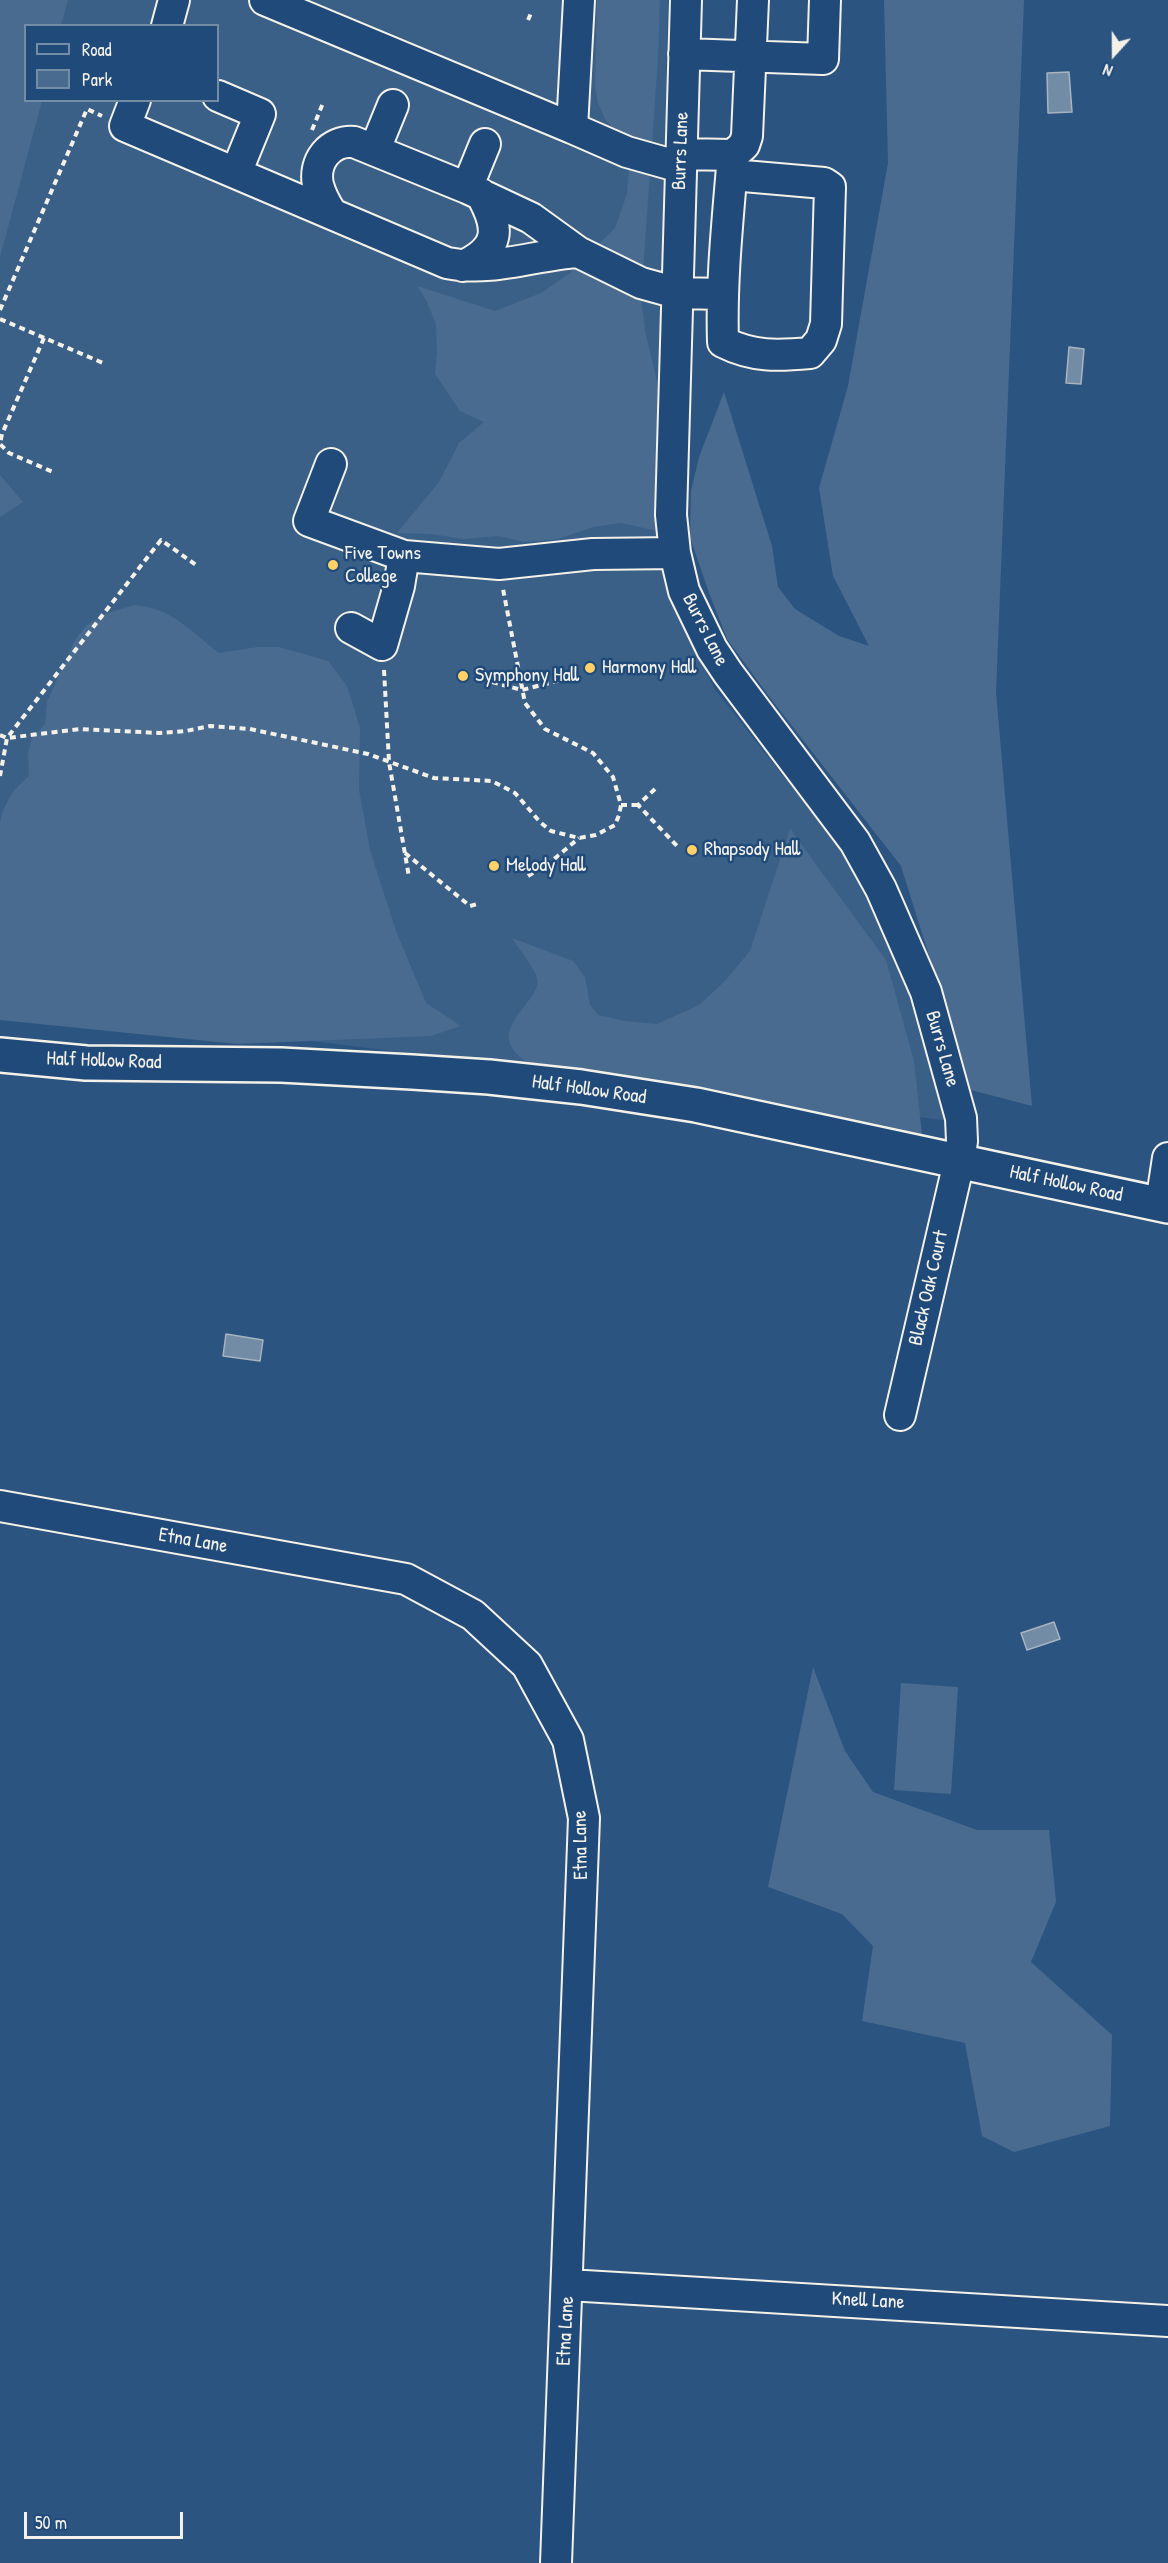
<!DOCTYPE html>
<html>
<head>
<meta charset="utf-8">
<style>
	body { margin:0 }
	#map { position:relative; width:1168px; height:2563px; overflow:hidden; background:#2c5481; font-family:"Patrick Hand",sans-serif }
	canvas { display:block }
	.legend { position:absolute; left:24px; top:24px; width:195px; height:78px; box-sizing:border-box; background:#1f4a7a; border:2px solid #748da6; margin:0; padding:8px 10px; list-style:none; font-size:18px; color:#f4f1e8 }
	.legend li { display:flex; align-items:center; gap:12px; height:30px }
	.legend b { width:30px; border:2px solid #748da6 }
	.north { position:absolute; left:1084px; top:24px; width:60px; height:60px; -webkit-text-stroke:4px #1f4a7a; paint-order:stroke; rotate:201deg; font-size:16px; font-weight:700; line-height:24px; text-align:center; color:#f4f1e8 }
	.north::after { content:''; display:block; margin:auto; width:21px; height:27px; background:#f4f1e8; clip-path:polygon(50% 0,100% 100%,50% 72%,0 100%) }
	.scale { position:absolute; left:24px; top:2512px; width:159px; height:27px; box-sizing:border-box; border:3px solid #f4f1e8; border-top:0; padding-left:8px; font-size:18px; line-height:21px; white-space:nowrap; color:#f4f1e8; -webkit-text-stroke:4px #1f4a7a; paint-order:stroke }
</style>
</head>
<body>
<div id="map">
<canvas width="1168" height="2563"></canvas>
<ul class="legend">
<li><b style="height:8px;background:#1f4a7a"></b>Road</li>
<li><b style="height:16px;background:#496b90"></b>Park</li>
</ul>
<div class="north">N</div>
<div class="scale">50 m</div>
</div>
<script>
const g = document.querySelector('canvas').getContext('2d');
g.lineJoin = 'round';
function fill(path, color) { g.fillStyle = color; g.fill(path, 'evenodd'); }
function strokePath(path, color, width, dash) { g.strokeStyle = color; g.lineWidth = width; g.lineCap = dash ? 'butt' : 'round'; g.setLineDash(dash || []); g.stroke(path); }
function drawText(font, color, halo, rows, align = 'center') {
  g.font = font + ' "Patrick Hand",sans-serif'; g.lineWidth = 5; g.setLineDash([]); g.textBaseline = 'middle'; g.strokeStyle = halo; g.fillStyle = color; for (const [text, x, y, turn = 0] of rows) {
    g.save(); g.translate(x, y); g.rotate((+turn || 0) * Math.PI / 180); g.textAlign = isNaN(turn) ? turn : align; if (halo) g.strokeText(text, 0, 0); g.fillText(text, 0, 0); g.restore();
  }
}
fill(new Path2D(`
	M31,0h637l-12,512 15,84 43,92 122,155 48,86 37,91 30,101 -951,-119v-881l26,-21h192v-74l-190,-1z`), '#3b6088');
fill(new Path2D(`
	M0,0h68l-7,25 -35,1v74l16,1 -42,156z
	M597,0h63l-2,58 -17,241 4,32 14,59 -3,122 4,21 -7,-3 -32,-7 -28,4 -35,12 -33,3 -27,-6 -35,3 -31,-5 -35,-1 42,-51 20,-39 25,-21 -24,-11 -25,-37 2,-22 -1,-28 -10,-24 -9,-14 78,25 46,-18 29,-20 45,-45 12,-34 2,-24 -10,-36 -14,-15 -7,-16 -3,-16z
	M884,0h140l-28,692 36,414 -61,-16 -70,-224 -130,-167 -44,-60 -19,-49 -18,-53 1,-46 8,-34 25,-65 48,154 6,41 17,22 44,27 30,10 -36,-70 -14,-88 29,-102 40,-223z
	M0,475l23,27 -23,15z
	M134,605c41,4 54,25 85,48l39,-6h21l49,14 19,25 13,42 -1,62 11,60 26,81 30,72 35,23 -30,10 -194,8 -237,-24v-198c6,-22 12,-31 29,-46l-1,-22 4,-16 13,-14 2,-22 28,-62 12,-15 18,-11z
	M790,829l96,131 28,101 8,74 -180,-34 -198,-31c-8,-4 -18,-8 -25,-14 -32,-30 24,-55 18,-78 -3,-11 -18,-29 -25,-40l61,23 12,16 5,28 8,10 27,6 32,3 42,-19 26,-24 25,-30z
	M813,1667l32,84 28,41 104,38h72l7,72 -25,60 81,73 -2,91 -96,26 -32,-16 -17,-93 -103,-22 11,-75 -31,-32 -74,-27z
	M901,1683l57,4 -7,107 -57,-4z`), '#496b90');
const water = new Path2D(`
	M1069,72l3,40 -24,1 -1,-40z
	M1069,347l15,2 -3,35 -15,-1z
	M226,1334l37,6 -3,21 -37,-5z
	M1054,1622l6,17 -33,11 -6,-17z`);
fill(water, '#738ca6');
strokePath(water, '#a7b4c0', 1.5);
const minor = new Path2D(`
	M265,0l307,128
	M579,0l-7,128 55,24 46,13h8
	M686,0l-15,515 4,38 9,38 28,58 16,24 127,169 26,47 45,103 35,126 1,23 -3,21 -59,253
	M167,26l7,-26
	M684,54l139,5 2,-59
	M218,96l42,18 -24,59
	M135,100l-10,26 322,137c45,9 87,-8 131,-11
	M375,149l18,-44
	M681,154l52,1 11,-10 3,-9 6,-136
	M732,175l92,8 6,4 -4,137 -5,16 -11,13c-33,3 -57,4 -87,-11 -2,-62 5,-125 10,-187
	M467,188l18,-44
	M332,214c-6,-9 -11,-18 -14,-29 -5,-24 12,-45 36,-43l113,46 64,30 47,34 63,31 36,10 46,1
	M463,266c38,-18 37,-38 18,-72
	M331,464l-22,57 95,35 95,8 94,-10 82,-1
	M351,628l31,17 17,-59 5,-30
	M1161,1204l7,-46
	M0,1506l406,73 67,36 54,50 41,75 16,78 -28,745
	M568,2285l600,36`);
const major = new Path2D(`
	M0,1055l86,8 195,2 131,7 77,5 92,10 115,18 472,101`);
strokePath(minor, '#f4f1e8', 34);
strokePath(major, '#f4f1e8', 38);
strokePath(new Path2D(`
	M528,20l4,-9
	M312,130l11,-27
	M0,310l87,-201 15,7
	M0,319l103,44
	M44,338l-42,96 -2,10 9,9 44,19
	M384,670l5,92 20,115
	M492,682l30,8 43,-11
	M0,735l7,3 73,-9 79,4 27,-2 24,-5 40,3 118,25 66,24 58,3 23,12 25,29 11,9 28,7 17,-3 19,-10 4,-10 2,-10 -8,-28 -20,-24 -48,-24 -20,-26 -22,-114
	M0,776l7,-38 154,-198 35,25
	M655,789l-17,16 40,42
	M621,805h17
	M405,853l65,53 7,-2
	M528,876l25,-16 26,-22`), '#f4f1e8', 4, [6, 4.5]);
strokePath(minor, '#1f4a7a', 30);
strokePath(major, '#1f4a7a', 33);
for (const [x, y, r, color] of [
	[333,565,6,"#ffd166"],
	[590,668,6,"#ffd166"],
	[463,676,6,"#ffd166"],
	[692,850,6,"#ffd166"],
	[494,866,6,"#ffd166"]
]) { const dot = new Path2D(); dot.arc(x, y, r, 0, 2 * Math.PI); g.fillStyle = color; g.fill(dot); strokePath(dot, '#1f4a7a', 2); }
drawText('20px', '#f4f1e8', '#1f4a7a', [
	["Burrs Lane",681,151,-88],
	["Burrs Lane",705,630,63],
	["Burrs Lane",942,1049,74],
	["Half Hollow Road",104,1061,2],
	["Half Hollow Road",589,1090,8],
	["Half Hollow Road",1066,1184,12],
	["Black Oak Court",929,1288,-77],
	["Etna Lane",193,1541,10],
	["Etna Lane",581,1845,-91],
	["Knell Lane",868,2301,3],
	["Etna Lane",566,2331,-87]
]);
drawText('20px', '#f4f1e8', '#1f4a7a', [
	["Five Towns",345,554],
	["College",345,577],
	["Harmony Hall",602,668],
	["Symphony Hall",475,676],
	["Rhapsody Hall",704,850],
	["Melody Hall",506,866]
], 'left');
</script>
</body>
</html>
